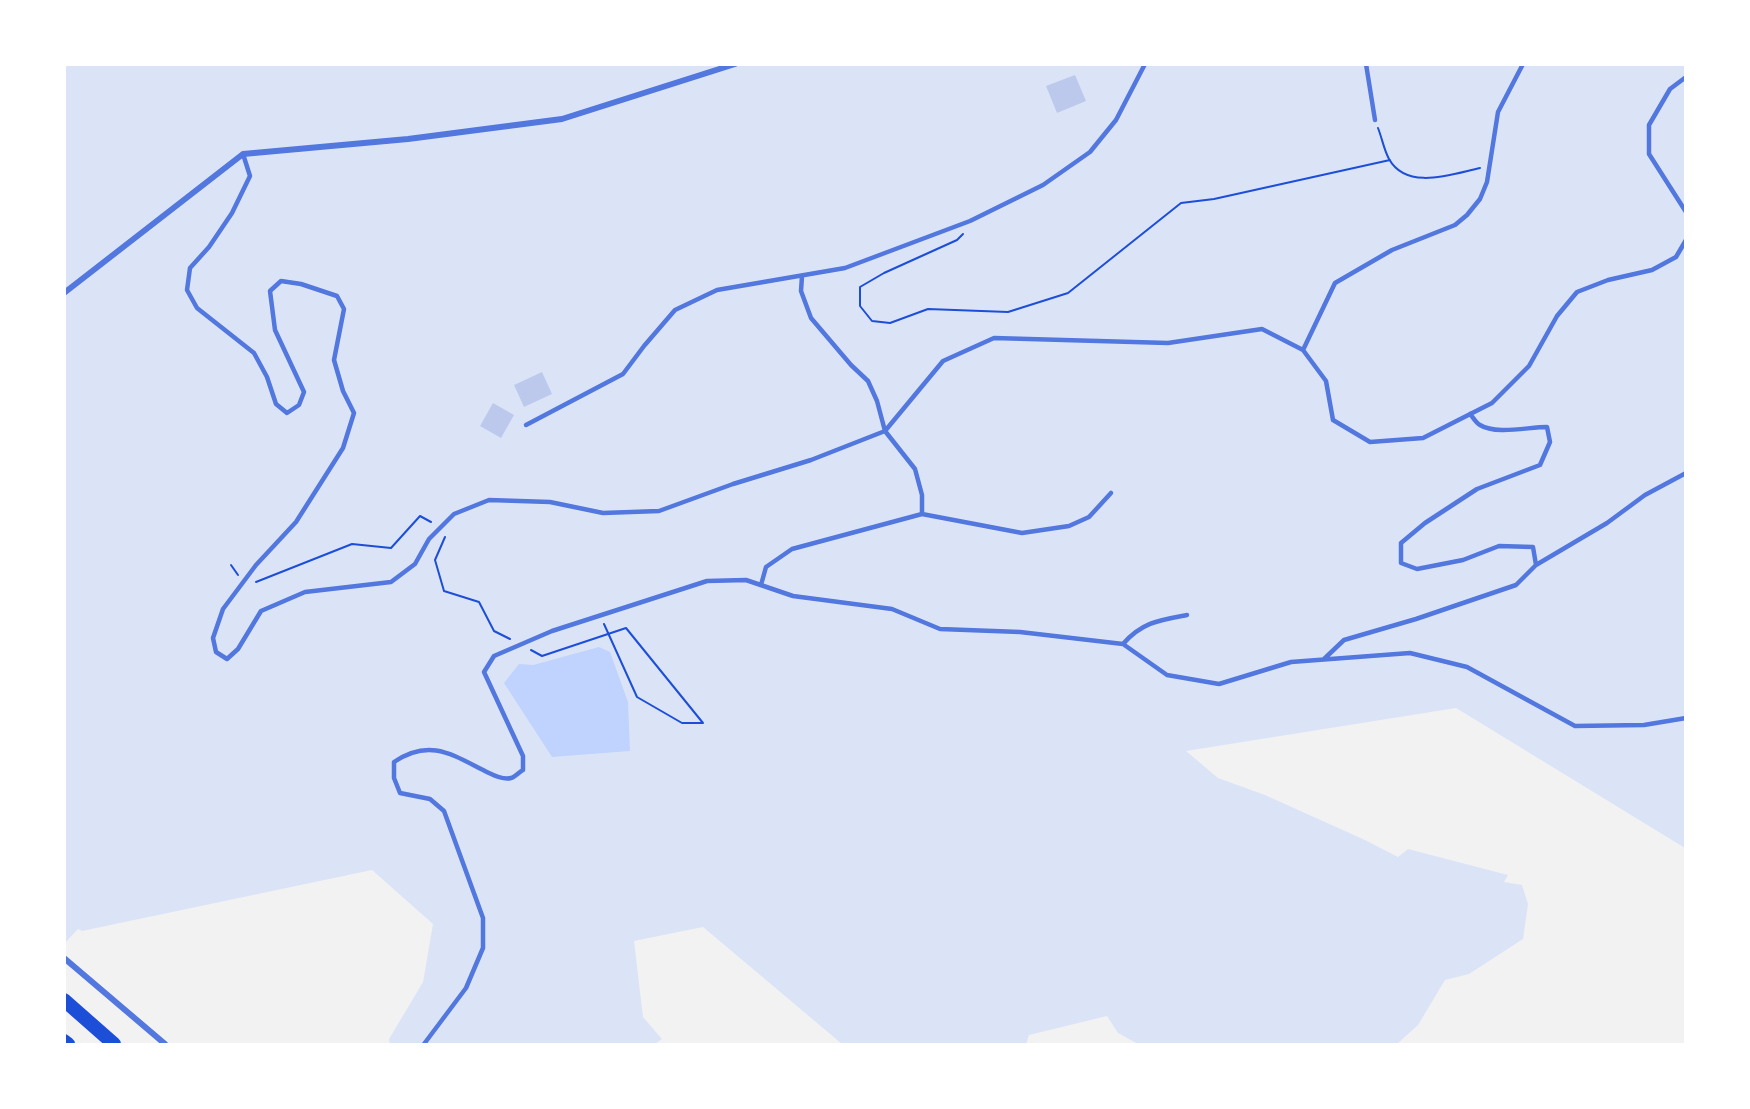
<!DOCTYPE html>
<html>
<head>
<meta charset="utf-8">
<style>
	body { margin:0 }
	#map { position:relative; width:1750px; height:1109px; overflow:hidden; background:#f2f2f2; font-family:Bitter,serif }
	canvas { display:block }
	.frame { position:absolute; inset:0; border:66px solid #fff; pointer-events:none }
</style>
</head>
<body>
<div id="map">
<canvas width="1750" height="1109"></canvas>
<div class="frame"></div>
</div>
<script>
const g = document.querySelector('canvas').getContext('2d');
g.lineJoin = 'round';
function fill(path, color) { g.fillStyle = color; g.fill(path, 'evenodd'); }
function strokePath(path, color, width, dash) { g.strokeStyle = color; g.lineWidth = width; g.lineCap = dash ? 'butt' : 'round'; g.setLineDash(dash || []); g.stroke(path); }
fill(new Path2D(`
	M65,65h1620v783l-229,-140 -270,43 32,27 47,17 100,45 33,17 10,-8 100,26 -4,7 18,3 6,19 -5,35 -54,35 -24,6 -27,45 -21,19h-259l-20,-11 -11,-17 -78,19 -3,9h-184l-139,-117 -69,14 9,76 19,22 -7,5h-265l-1,-5 34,-57 10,-58 -61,-54 -290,61 -4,-2 -13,14z`), '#dbe4f7');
fill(new Path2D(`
	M599,647l11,5 18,50 2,49 -78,6 -48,-74 15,-19 14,1z`), '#bfd3fe');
fill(new Path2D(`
	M1075,75l11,26 -29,12 -11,-27z
	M542,372l10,22 -28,13 -10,-22z
	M493,403l21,12 -13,23 -21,-12z`), '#bdc9ec');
strokePath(new Path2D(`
	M1378,128c4,10 6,22 11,31 18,32 63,15 91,9
	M963,234l-6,6 -73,33 -24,14v19l12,15 18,2 38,-14 80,3 60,-19 113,-90 33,-4 176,-39
	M445,537l-10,23 9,31 35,11 15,29 16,8
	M231,565l7,10
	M256,582l96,-38 39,4 29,-32 11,6
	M531,650l11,6 84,-28 77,95h-21l-45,-26 -33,-73`), '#1d4ed8', 2);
strokePath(new Path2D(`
	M1366,64l9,56
	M1686,77l-16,12 -21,36v29l37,58
	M243,154l7,22 -18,37 -23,34 -19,21 -3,22 10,18 57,45 13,24 9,27 11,9 12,-8 5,-13 -29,-62 -5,-39 11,-10 20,3 36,12 7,13 -10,51 9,31 11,22 -11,35 -47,74 -40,43 -33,44 -10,29 3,14 11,7 11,-10 23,-38 44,-19 86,-10 24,-18 14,-25 25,-25 35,-14 61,2 53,11 56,-2 74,-27 78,-24 74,-29 58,-70 51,-23 174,5 94,-14 41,21 23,31 7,39 37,22 53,-4 69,-35 37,-37 28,-50 20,-24 31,-12 44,-10 24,-13 10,-17
	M802,276l-1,15 10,27 40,47 17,16 9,20 8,30 30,38 7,26v19
	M1303,350l32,-67 57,-33 63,-25 12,-10 13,-16 7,-17 11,-70 25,-48
	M526,425l97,-51 21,-28 31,-36 42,-20 128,-22 125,-47 73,-36 47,-33 26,-32 29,-56
	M1536,565l71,-42 38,-28 41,-22
	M761,585l5,-18 26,-18 130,-35 100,19 47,-7 20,-9 22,-24
	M1123,644c19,-22 37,-24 64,-29
	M1324,659l20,-19 72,-21 100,-34 20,-20 -3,-18 -34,-1 -36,14 -46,9 -16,-6v-20l24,-20 52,-34 63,-24 10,-23 -3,-15c-19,0 -51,8 -67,-2 -4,-2 -7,-8 -10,-11
	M424,1044l42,-56 17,-40v-30l-39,-107 -14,-12 -30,-6 -6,-15v-16c37,-25 60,-6 95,11 6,3 15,7 22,5 4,-1 8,-6 12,-8v-14l-39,-84 10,-16 58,-25 155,-50 39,-1 47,16 99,13 48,20 80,3 103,12 44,31 52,9 72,-22 119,-9 57,14 108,59 69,-1 42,-7`), '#5277de', 4.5);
strokePath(new Path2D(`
	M64,293l179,-139 165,-15 154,-20 173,-55
	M64,958l101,86`), '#5277de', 6);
strokePath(new Path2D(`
	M64,1000l50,44
	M64,1041l4,3`), '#1d4ed8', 14);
</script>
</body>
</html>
